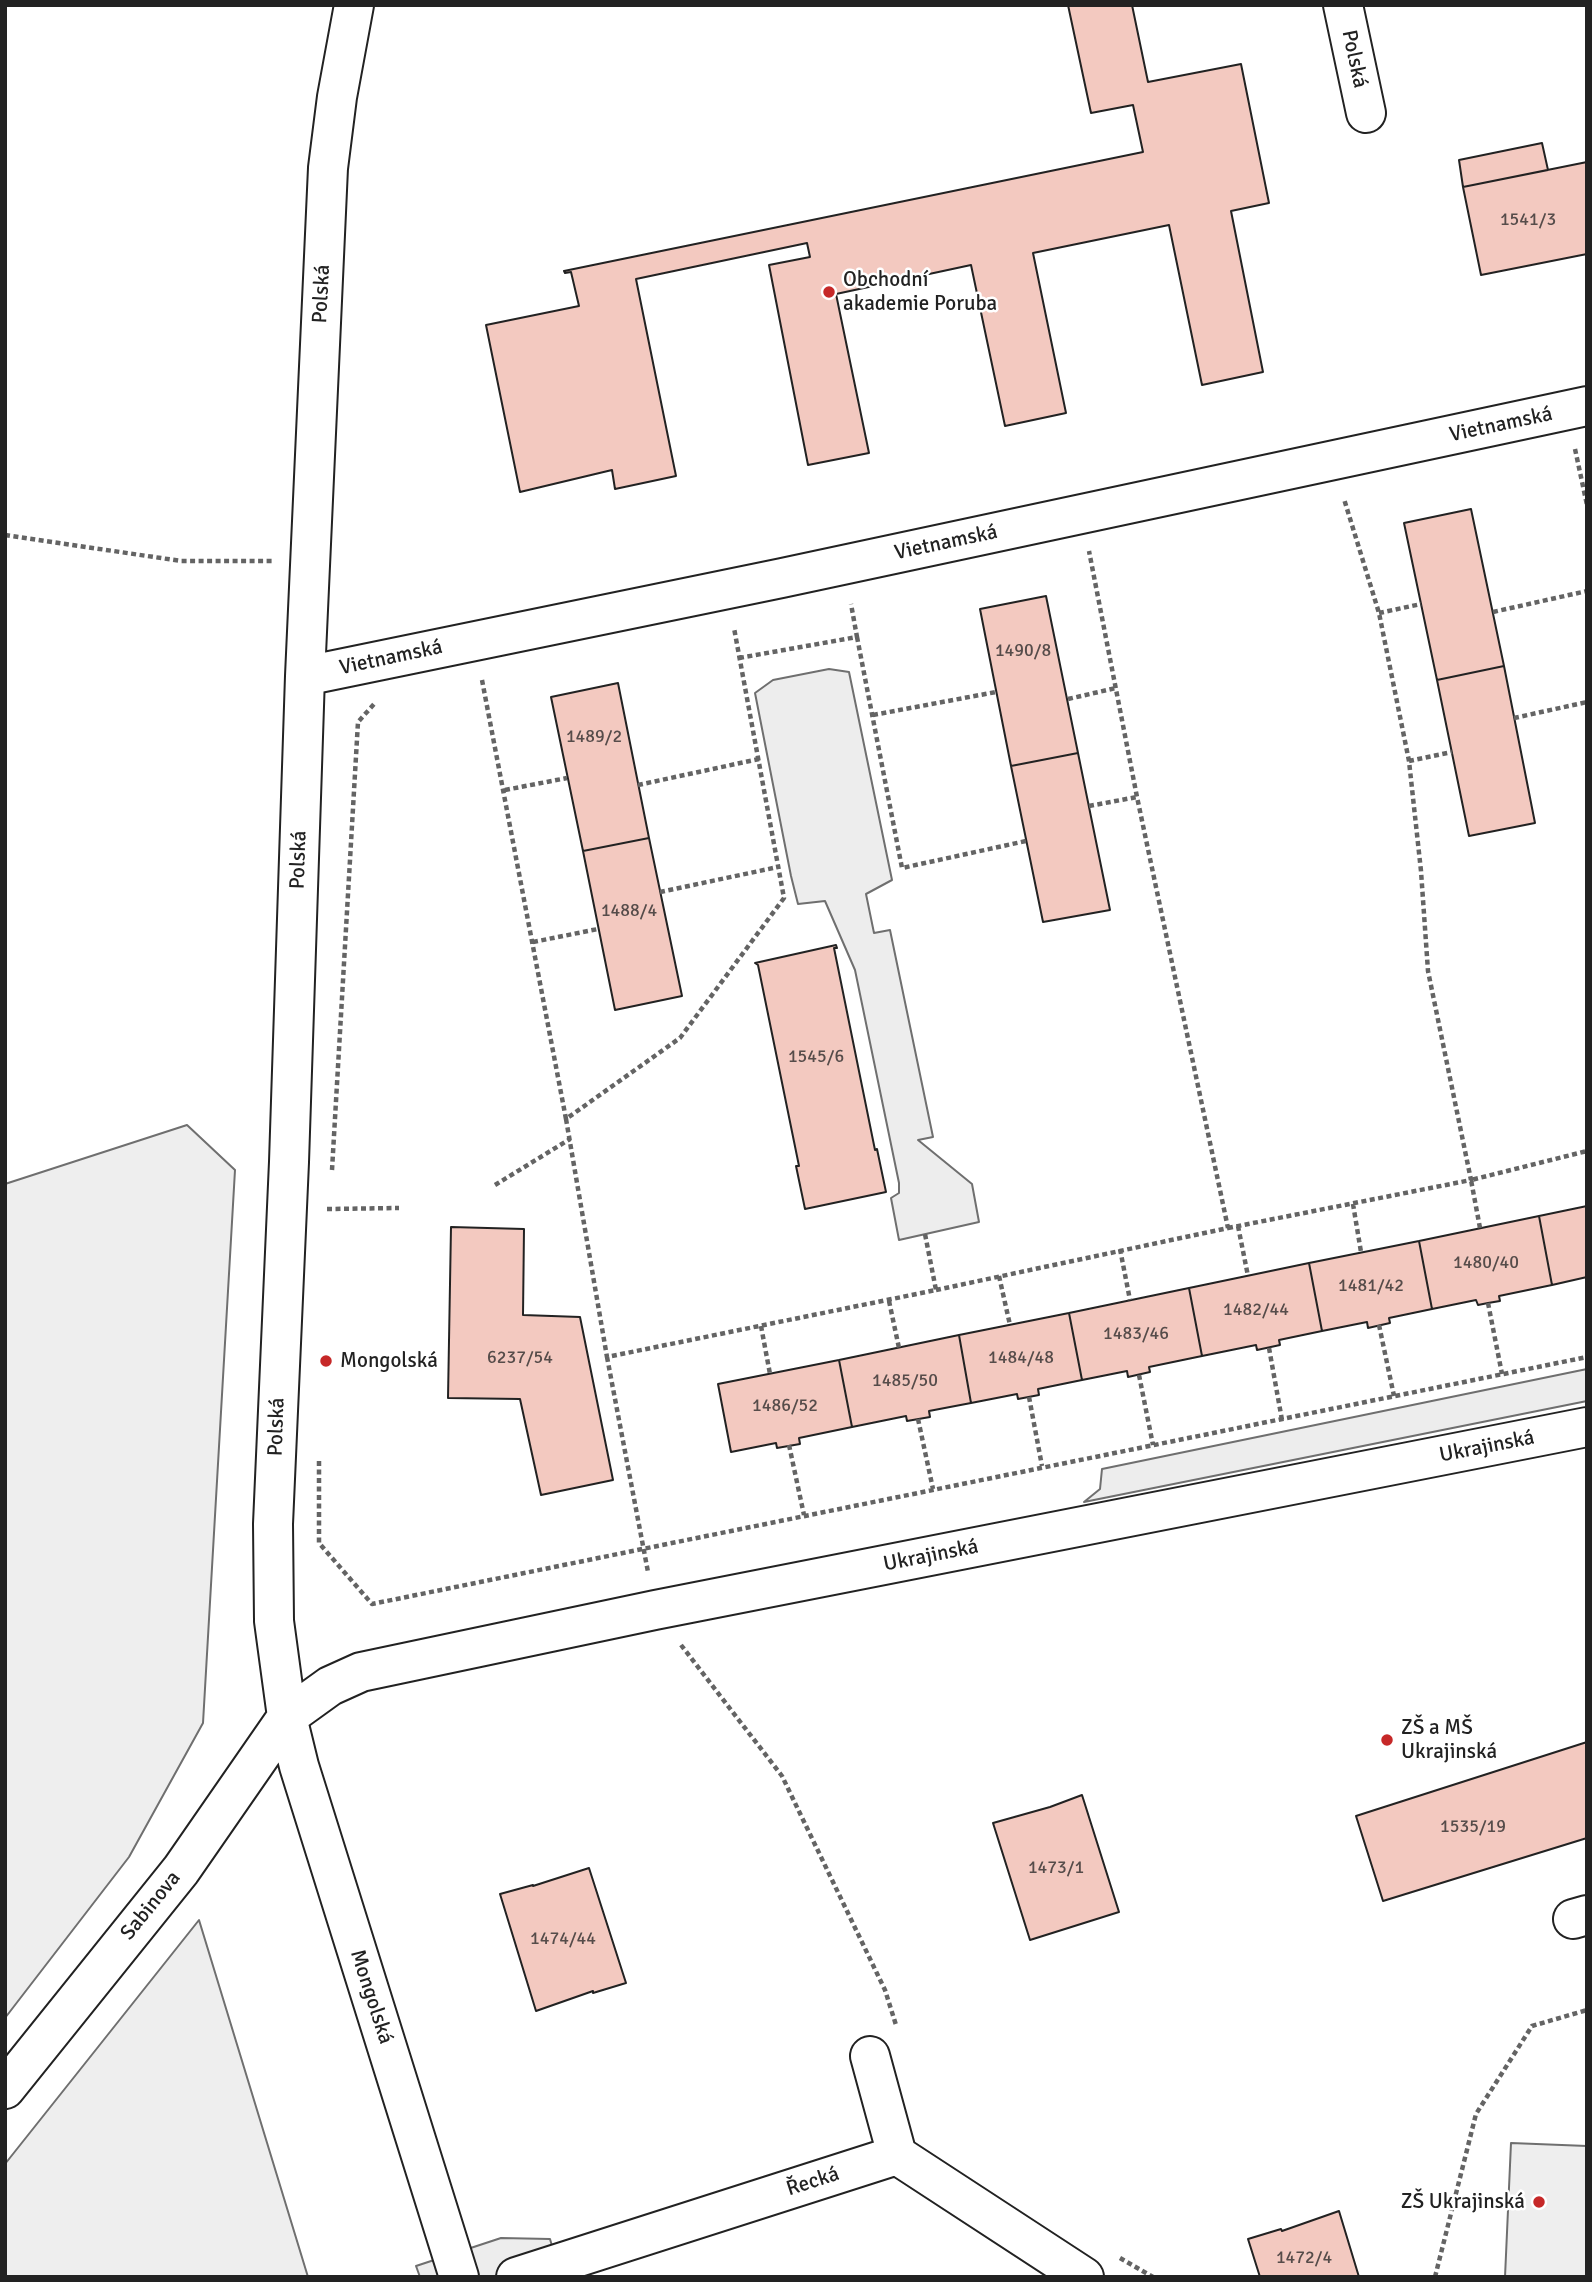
<!DOCTYPE html>
<html>
<head>
<meta charset="utf-8">
<style>
	body { margin:0 }
	#map { position:relative; width:1592px; height:2282px; overflow:hidden; background:#fff; font-family:Signika,sans-serif }
	canvas { display:block }
	.frame { position:absolute; inset:0; border:7px solid #222; pointer-events:none }
</style>
</head>
<body>
<div id="map">
<canvas width="1592" height="2282"></canvas>
<div class="frame"></div>
</div>
<script>
const g = document.querySelector('canvas').getContext('2d');
g.lineJoin = 'round';
function fill(path, color) { g.fillStyle = color; g.fill(path, 'evenodd'); }
function strokePath(path, color, width, dash) { g.strokeStyle = color; g.lineWidth = width; g.lineCap = dash ? 'butt' : 'round'; g.setLineDash(dash || []); g.stroke(path); }
function drawText(font, color, halo, rows, align = 'center') {
  g.font = font + ' Signika,sans-serif'; g.lineWidth = 5; g.setLineDash([]); g.textBaseline = 'middle'; g.strokeStyle = halo; g.fillStyle = color; for (const [text, x, y, turn = 0] of rows) {
    g.save(); g.translate(x, y); g.rotate((+turn || 0) * Math.PI / 180); g.textAlign = isNaN(turn) ? turn : align; if (halo) g.strokeText(text, 0, 0); g.fillText(text, 0, 0); g.restore();
  }
}
const green = new Path2D(`
	M187,1125l48,45 -32,553 -74,134 -124,161v-834z
	M199,1920l109,357h-303v-113z
	M1511,2143l76,3v131h-82z`);
fill(green, '#eee');
strokePath(green, '#6f6f6f', 2);
const parking = new Path2D(`
	M829,669l20,3 43,208 -26,14 8,39 16,-3 43,207 -15,3 54,44 7,38 -80,18 -8,-42 8,-5v-10l-44,-213 -30,-69 -27,3 -7,-28 -36,-183 18,-13z
	M1587,1369v32l-503,101 16,-13 2,-20z
	M501,2238l49,1 11,38h-141l-4,-11z`);
fill(parking, '#ededed');
strokePath(parking, '#6f6f6f', 2);
const building = new Path2D(`
	M1068,5h64l16,77 93,-18 28,139 -38,8 32,161 -61,13 -33,-160 -136,28 33,160 -61,13 -34,-161 -135,29 33,159 -61,12 -39,-200 41,-8 -3,-14 -171,36 40,197 -61,13 -3,-19 -92,22 -34,-167 93,-19 -8,-34 -6,1 -1,-2 579,-119 -10,-47 -42,8z
	M1542,143l6,27 -85,17 -4,-27z
	M1587,162v92l-106,21 -18,-88z
	M1471,509l33,157 -67,14 -33,-157z
	M1046,596l32,157 -67,13 -31,-157z
	M1504,666l31,157 -66,13 -32,-156z
	M618,683l31,155 -66,13 -32,-154z
	M1078,753l32,157 -67,12 -32,-156z
	M649,838l33,158 -67,14 -32,-159z
	M836,945l1,3h-3l41,202 2,-1 9,43 -81,17 -9,-43h3l-41,-201 -3,-2z
	M1587,1206v71l-35,8 -13,-69z
	M1539,1216l13,69 -53,11 1,5 -12,2 -10,2 -2,-5 -44,9 -13,-68z
	M451,1227l73,2 -1,86 57,2 33,163 -72,15 -21,-96 -72,-1z
	M1419,1241l13,68 -43,9 1,5 -22,5 -1,-6 -45,9 -13,-68z
	M1309,1263l13,68 -43,9 1,5 -23,5 -1,-5 -54,11 -13,-68z
	M1189,1288l13,68 -53,11 1,5 -22,5 -1,-6 -45,9 -13,-67z
	M1069,1313l13,67 -44,9 1,6 -21,4 -1,-5 -46,9 -12,-68z
	M959,1335l12,68 -42,8 1,6 -23,4 -1,-5 -54,11 -13,-67z
	M839,1360l13,67 -53,11 1,6 -23,4 -1,-5 -45,9 -13,-68z
	M1587,1742v96l-204,63 -27,-85z
	M1082,1795l37,117 -89,28 -37,-117 57,-16z
	M589,1868l37,115 -33,10v-2l-57,20 -36,-117 33,-9v1z
	M1339,2211l20,66h-99l-12,-38 33,-10 1,2z`);
fill(building, '#f3c9c0');
strokePath(building, '#222', 2);
const minor = new Path2D(`
	M354,5l-17,92 -9,71 -23,508 -16,486 -16,362 1,97 13,96 12,49 160,511
	M1343,5l23,108
	M305,676l477,-98 805,-172
	M1573,1919l14,-4
	M870,2056l27,99
	M5,2089l176,-219 106,-153 43,-31 31,-14 294,-62 932,-183
	M516,2277l381,-122 187,122`);
strokePath(minor, '#222', 42);
strokePath(new Path2D(`
	M1575,449l12,56
	M5,535l176,26h91
	M1493,612l94,-21
	M1379,613l42,-9
	M857,637l45,231 124,-27
	M739,658l118,-21 -6,-33
	M482,680l84,439 114,-81 104,-140 -50,-270
	M1068,699l48,-11
	M873,715l123,-23
	M1514,718l73,-16
	M1409,761l43,-9
	M638,785l121,-26
	M505,790l62,-12
	M1089,806l48,-9
	M660,892l118,-25
	M533,942l65,-13
	M566,1119l41,238 329,-67 -11,-56
	M332,1170l26,-448 17,-19
	M495,1185l75,-46
	M1353,1204l8,48
	M327,1209l72,-1
	M1238,1226l10,50
	M1228,1228l243,-48 -43,-209 -7,-100 -12,-110 -30,-148 -35,-114
	M1480,1228l-9,-48 116,-29
	M1120,1249l10,51
	M999,1276l11,49
	M936,1290l292,-62 -91,-431 -48,-246
	M889,1301l10,47
	M1488,1303l14,71
	M1379,1325l15,71
	M761,1326l9,48
	M1269,1348l13,72
	M607,1357l41,215
	M1139,1375l14,70
	M1029,1397l13,69
	M918,1419l15,70
	M789,1445l15,70
	M319,1461v82l53,61 1215,-247
	M681,1645l101,131 103,214 11,35
	M1120,2258l33,19
	M1435,2277l41,-163 56,-88 55,-16`), '#646464', 4.5, [5, 3.5]);
strokePath(minor, '#fff', 38);
for (const [x, y, r, color] of [
	[829,292,7,"#c62828"],
	[326,1361,7,"#c62828"],
	[1387,1740,7,"#c62828"],
	[1539,2202,7,"#c62828"]
]) { const dot = new Path2D(); dot.arc(x, y, r, 0, 2 * Math.PI); g.fillStyle = color; g.fill(dot); strokePath(dot, '#fff', 2.5); }
drawText('18px', '#564c4a', null, [
	["1541/3",1528,220],
	["1490/8",1023,651],
	["1489/2",594,737],
	["1488/4",629,911],
	["1545/6",816,1057],
	["1480/40",1486,1263],
	["1481/42",1371,1286],
	["1482/44",1256,1310],
	["1483/46",1136,1334],
	["6237/54",520,1358],
	["1484/48",1021,1358],
	["1485/50",905,1381],
	["1486/52",785,1406],
	["1535/19",1473,1827],
	["1473/1",1056,1868],
	["1474/44",563,1939],
	["1472/4",1304,2258]
]);
drawText('21px', '#222', '#fff', [
	["Polská",1354,59,78],
	["Polská",322,294,-87],
	["Vietnamská",1501,425,-12],
	["Vietnamská",946,543,-12],
	["Vietnamská",391,658,-12],
	["Polská",299,860,-88],
	["Polská",277,1427,-88],
	["Ukrajinská",1487,1447,-11],
	["Ukrajinská",931,1556,-11],
	["Sabinova",151,1906,-51],
	["Mongolská",371,1997,72],
	["Řecká",813,2182,-18]
]);
drawText('21px', '#222', '#fff', [
	["Obchodní",843,280],
	["akademie Poruba",843,304],
	["Mongolská",340,1361],
	["ZŠ a MŠ",1401,1728],
	["Ukrajinská",1401,1752],
	["ZŠ Ukrajinská",1525,2202,"right"]
], 'left');
</script>
</body>
</html>
